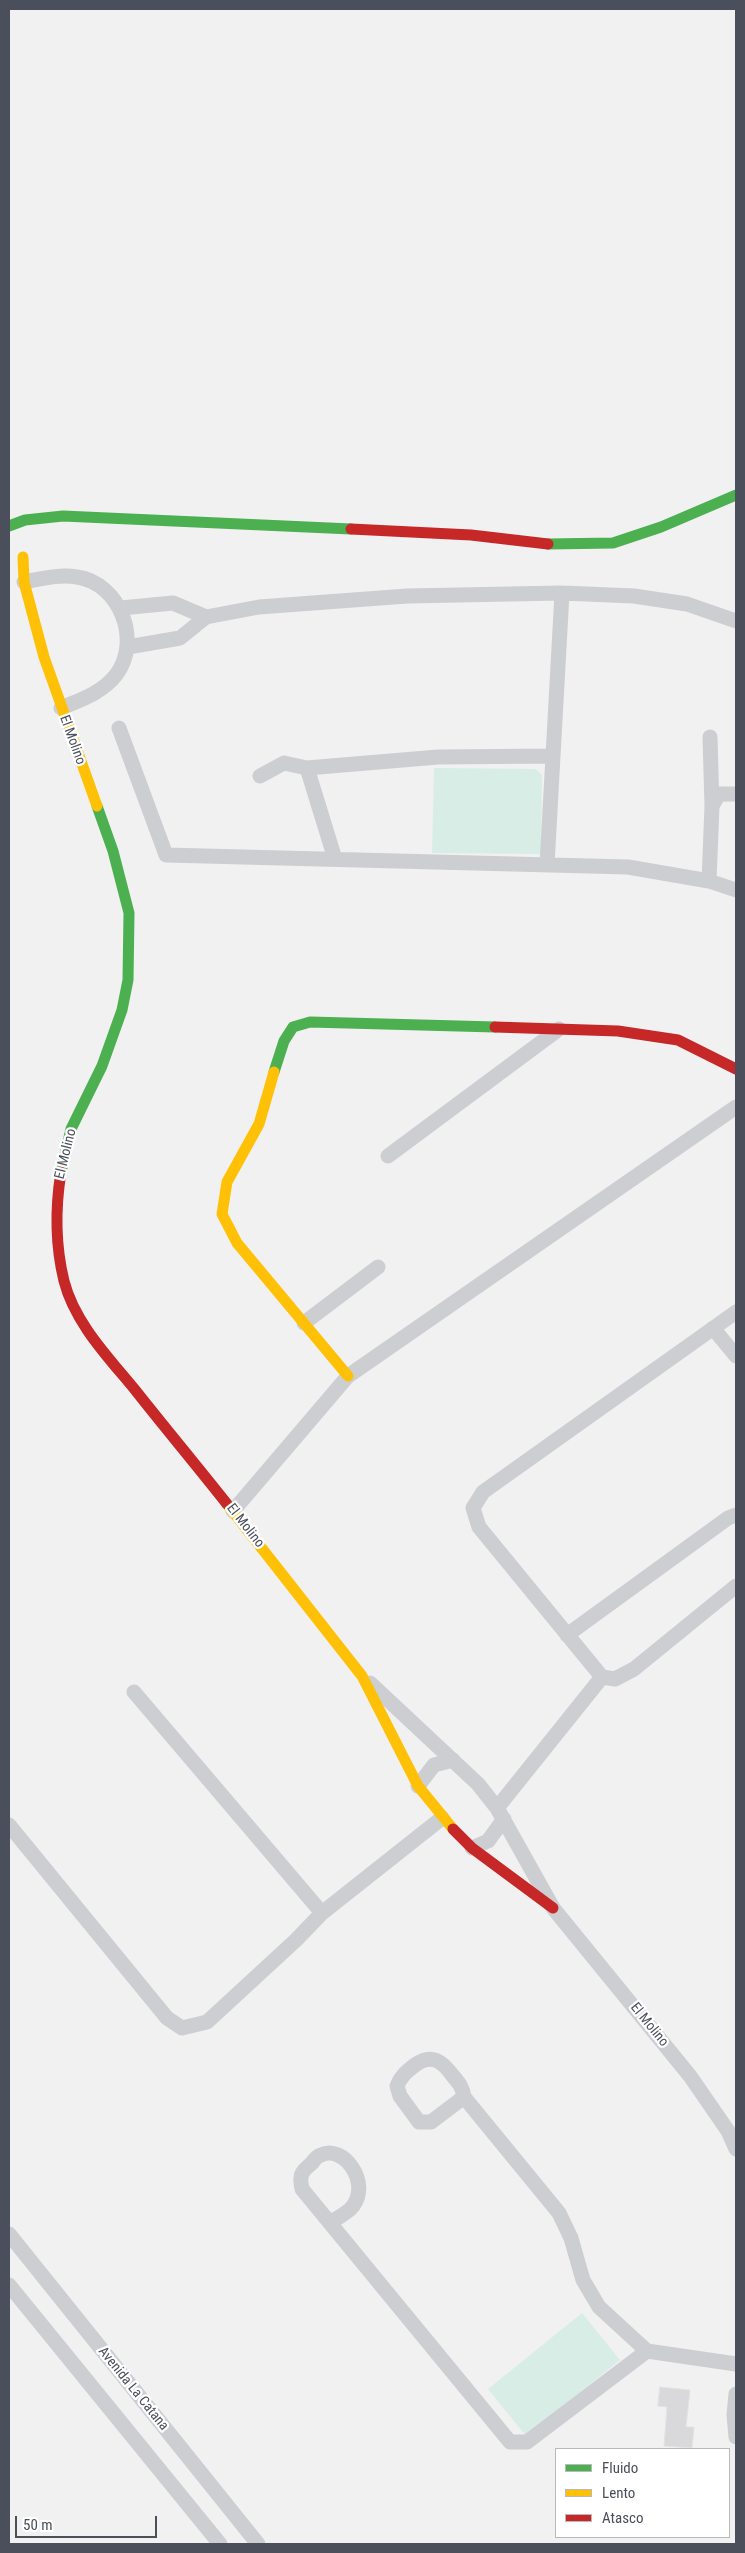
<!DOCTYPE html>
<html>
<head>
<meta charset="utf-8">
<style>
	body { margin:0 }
	#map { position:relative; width:745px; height:2553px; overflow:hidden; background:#f1f1f1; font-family:"Roboto Condensed",sans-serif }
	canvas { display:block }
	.frame { position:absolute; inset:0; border:10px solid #4a4f5b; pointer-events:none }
	.legend { position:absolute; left:555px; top:2448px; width:175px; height:90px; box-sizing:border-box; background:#fff; border:1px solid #b7b9bd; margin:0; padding:6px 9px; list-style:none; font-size:15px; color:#4a4f5b }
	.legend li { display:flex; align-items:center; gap:10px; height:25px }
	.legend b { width:25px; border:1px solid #b7b9bd }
	.scale { position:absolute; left:15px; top:2516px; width:142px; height:22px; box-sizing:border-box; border:2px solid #4a4f5b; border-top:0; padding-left:6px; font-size:15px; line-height:18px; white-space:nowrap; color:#4a4f5b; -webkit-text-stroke:4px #fff; paint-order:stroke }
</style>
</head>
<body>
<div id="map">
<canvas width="745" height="2553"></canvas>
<div class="frame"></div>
<ul class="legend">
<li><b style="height:6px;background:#4caf50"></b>Fluido</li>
<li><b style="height:6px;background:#ffc107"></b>Lento</li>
<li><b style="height:6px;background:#c62828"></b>Atasco</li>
</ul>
<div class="scale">50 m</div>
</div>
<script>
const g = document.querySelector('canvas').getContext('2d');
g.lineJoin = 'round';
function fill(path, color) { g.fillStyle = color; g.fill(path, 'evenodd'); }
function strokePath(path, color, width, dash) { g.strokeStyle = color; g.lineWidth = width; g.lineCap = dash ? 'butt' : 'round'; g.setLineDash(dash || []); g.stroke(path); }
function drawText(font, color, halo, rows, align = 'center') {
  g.font = font + ' "Roboto Condensed",sans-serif'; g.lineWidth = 4.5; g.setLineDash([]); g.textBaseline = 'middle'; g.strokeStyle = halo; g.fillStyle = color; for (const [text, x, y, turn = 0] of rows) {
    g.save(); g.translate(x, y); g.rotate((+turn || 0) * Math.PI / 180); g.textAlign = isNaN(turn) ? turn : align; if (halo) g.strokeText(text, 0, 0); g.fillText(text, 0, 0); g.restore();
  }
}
fill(new Path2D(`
	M434,768l102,1 6,6 -1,79 -109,-1z
	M582,2313l38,47 -94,76 -38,-47z`), '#d8ede5');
const building = new Path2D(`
	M660,2387l30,3 -4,37h8l-2,21 -28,-2 3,-39 -9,-1z`);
fill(building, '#d9d9db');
strokePath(building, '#e2e2e3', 1);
strokePath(new Path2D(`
	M24,582c17,-3 35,-8 53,-5 43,6 65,64 39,98 -14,18 -36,25 -55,33
	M121,608l52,-5 33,14
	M128,647l52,-9 26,-21 53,-10 148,-11 155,-3 72,3 53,8 49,17
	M119,728l47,127 462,12 81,14 27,9
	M710,737l2,69
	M260,776l24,-13 23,5
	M335,859l-28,-91 131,-11 115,-1
	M547,865l15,-272
	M709,881l3,-75 7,-12h17
	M388,1156l171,-127
	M736,1312l-253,180 -10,16 6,19 123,150 13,2 19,-10 102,-83
	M304,1323l74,-56
	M713,1328l23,28
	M233,1511l115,-135 388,-269
	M567,1635l161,-117 8,-3
	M370,1683l108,101 19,24 56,100 137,168 38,55 8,18
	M134,1692l188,221
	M418,1786l16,-21 19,-5
	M497,1808l105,-131
	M9,1825l158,193 15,10 25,-6 89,-82 26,-27 120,-95
	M472,1848l16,-7 16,-22
	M464,2097l-33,25h-12l-19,-26 -3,-10c4,-10 9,-14 18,-21 17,-12 27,-4 38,11 6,7 10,12 11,21l95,116 12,25 12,42 16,27 48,44 89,13
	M331,2222c6,-4 17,-9 22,-16 18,-24 -10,-62 -32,-51 -4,1 -7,5 -9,8 -11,9 -13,12 -10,26l208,253h17l120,-91
	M9,2234l249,310
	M9,2285l211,259
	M736,2394l-2,21 2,22`), '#cdced1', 15);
strokePath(new Path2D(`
	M9,526l16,-6 38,-4 288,13
	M548,544l65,-1 48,-16 75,-32
	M274,1072l10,-31 9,-14 17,-5 185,5
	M61,1172l10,-43 31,-63 20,-56 6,-30 1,-67 -16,-62 -16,-45`), '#4caf50', 11);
strokePath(new Path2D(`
	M23,557l1,25 20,75 53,149
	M274,1072l-15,52 -32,58 -5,32 15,29 111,133
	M227,1504l135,172 56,110 35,43`), '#ffc107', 11);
strokePath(new Path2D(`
	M351,529l120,6 77,9
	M495,1027l123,4 60,9 58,29
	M61,1172c-6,37 -6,72 3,109 11,43 46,78 72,110 30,38 61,75 91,113
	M453,1829l19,19 81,60`), '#c62828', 11);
drawText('14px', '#4a4f5b', '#fff', [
	["El Molino",72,740,70],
	["El Molino",66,1154,-76],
	["El Molino",245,1526,52],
	["El Molino",649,2025,51],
	["Avenida La Catana",133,2389,51]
]);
</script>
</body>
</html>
